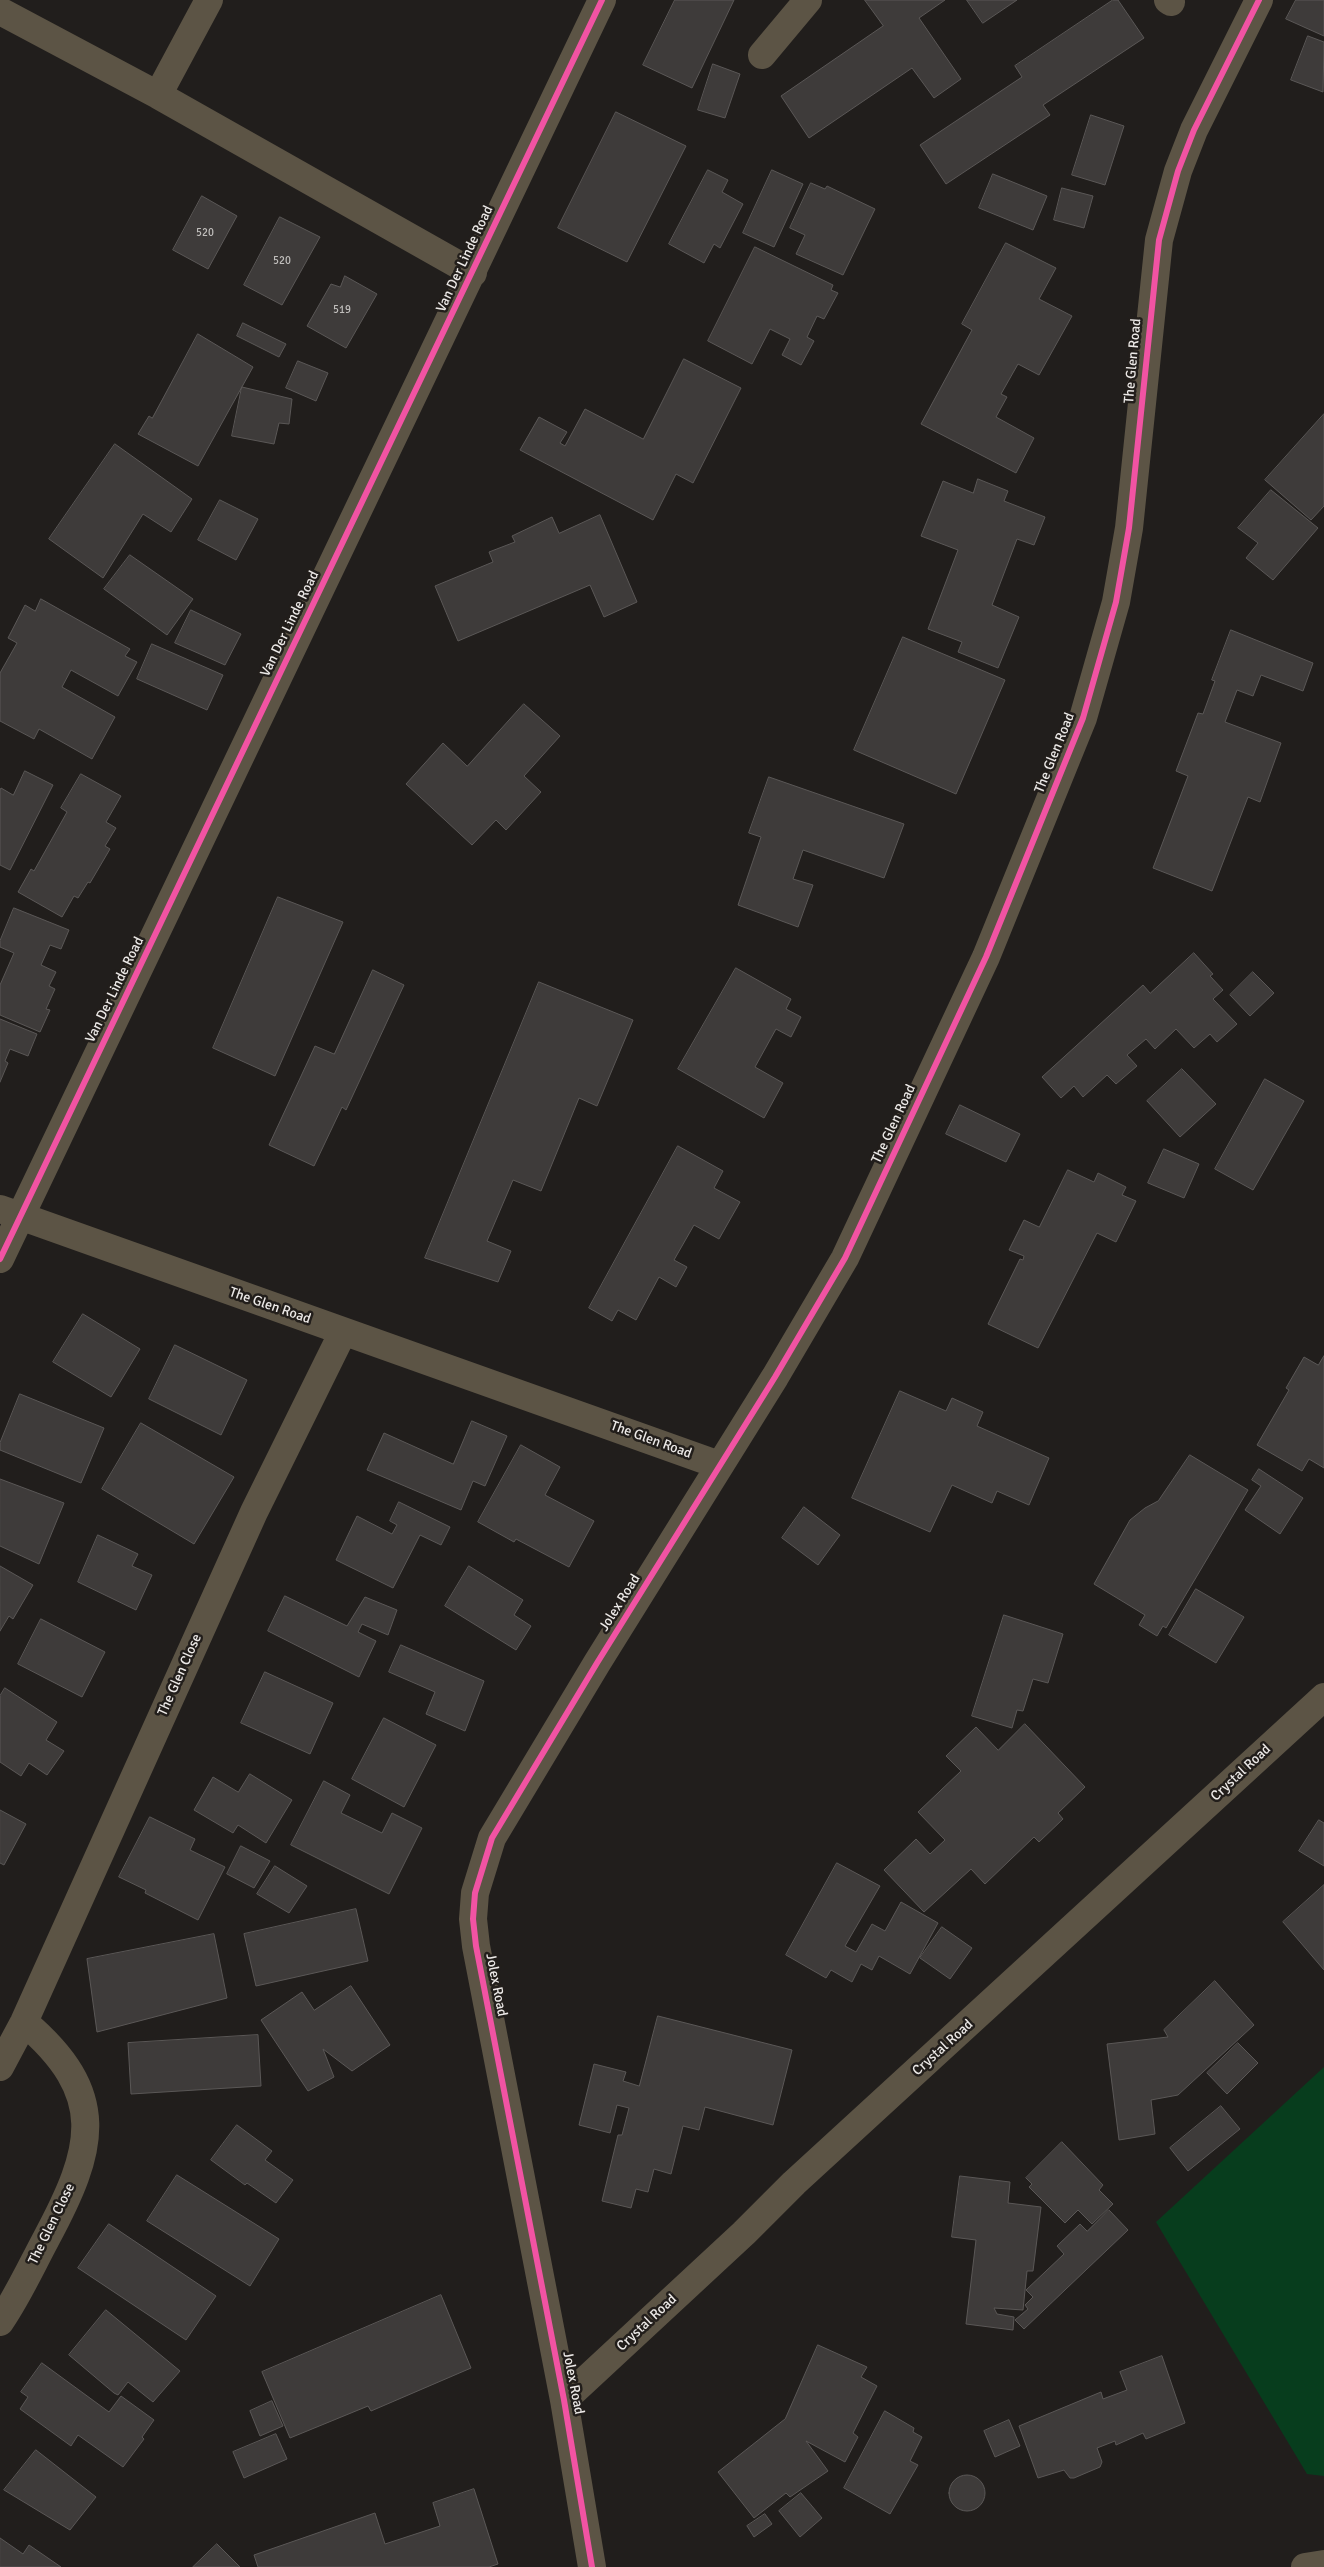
<!DOCTYPE html>
<html>
<head>
<meta charset="utf-8">
<style>
	body { margin:0 }
	canvas { display:block; background:#211e1c }
</style>
</head>
<body>
<canvas width="1324" height="2567"></canvas>
<script>
const g = document.querySelector('canvas').getContext('2d');
g.lineJoin = 'round';
function fill(path, color) { g.fillStyle = color; g.fill(path, 'evenodd'); }
function strokePath(path, color, width, dash) { g.strokeStyle = color; g.lineWidth = width; g.lineCap = dash ? 'butt' : 'round'; g.setLineDash(dash || []); g.stroke(path); }
function drawText(font, color, halo, rows, align = 'center') {
  g.font = font + ' Signika,sans-serif'; g.lineWidth = 5; g.setLineDash([]); g.textBaseline = 'middle'; g.strokeStyle = halo; g.fillStyle = color; for (const [text, x, y, turn = 0] of rows) {
    g.save(); g.translate(x, y); g.rotate((+turn || 0) * Math.PI / 180); g.textAlign = isNaN(turn) ? turn : align; if (halo) g.strokeText(text, 0, 0); g.fillText(text, 0, 0); g.restore();
  }
}
fill(new Path2D(`
	M1324,2067v409l-17,-2 -151,-252z`), '#073d1d');
const building = new Path2D(`
	M675,0h59l-42,88 -49,-23z
	M865,0h80l-26,18 42,61 -27,19 -22,-30 -103,70 -28,-42 102,-70z
	M967,0h50l-34,23z
	M1113,0h5l26,38 -101,67 7,10 -104,69 -26,-39 102,-68 -7,-11z
	M1296,0h28v36l-38,-17z
	M1308,36l16,6 -1,50 -32,-12z
	M713,64l27,10 -15,44 -27,-8z
	M616,112l70,34 -59,116 -69,-34z
	M1091,115l33,11 -19,59 -33,-10z
	M708,170l20,10 -6,12 21,12 -23,44 -6,-4 -10,19 -35,-19z
	M772,170l31,14 -29,63 -31,-14z
	M993,174l54,22 -14,34 -54,-22z
	M811,183l14,6 2,-3 48,23 -32,66 -47,-21 9,-19 -15,-7z
	M1062,188l31,8 -9,32 -30,-8z
	M202,196l35,20 -29,53 -35,-19z
	M280,217l40,20 -38,68 -38,-20z
	M1006,243l50,25 -17,31 33,17 -33,59 -21,-11 -17,30 6,3 -11,20 38,21 -18,35 -95,-49 51,-94 -10,-6z
	M755,247l78,38 -2,5 7,3 -14,26 -7,-3 -10,21 7,4 -13,24 -19,-10 8,-16 -20,-10 -18,35 -44,-23z
	M345,276l32,18 -31,54 -39,-22 24,-42 9,3z
	M243,323l43,21 -7,13 -42,-21z
	M198,334l55,33 -55,99 -60,-32 11,-18 3,2z
	M684,359l57,29 -48,95 -17,-9 -23,46 -133,-70 19,-33 28,15 -7,11 5,3 20,-37 58,30z
	M298,361l30,12 -12,28 -30,-13z
	M242,387l50,12 -3,25 -10,-1 -5,21 -42,-8z
	M1324,414v92l-13,14 -46,-40z
	M115,444l77,55 -21,33 -28,-18 -40,64 -54,-39z
	M978,479l30,12 -4,10 41,16 -11,28 -17,-6 -25,66 27,12 -21,51 -40,-16 4,-10 -34,-13 30,-79 -37,-14 22,-55 30,12z
	M1271,490l47,38 -45,52 -27,-22 12,-15 -20,-15z
	M220,500l38,19 -22,41 -38,-20z
	M600,515l37,87 -33,15 -14,-32 -132,56 -23,-55 58,-24 -4,-10 26,-10 -3,-6 40,-19 7,16z
	M130,555l63,44 -26,36 -63,-46z
	M41,599l89,50 -5,7 12,6 -19,34 -47,-26 -9,17 53,30 -23,42 -53,-30 -5,10 -34,-18v-48l17,-30 -9,-5 17,-33 10,6z
	M191,610l50,24 -16,31 -50,-22z
	M1231,630l82,33 -10,28 -42,-16 -8,21 -16,-6 -12,32 56,21 -21,59 -12,-5 -36,94 -59,-23 35,-92 -12,-5 22,-58 5,1 12,-33 -3,-1z
	M903,637l102,43 -49,114 -102,-44z
	M152,644l71,31 -16,35 -70,-31z
	M524,704l36,32 -36,40 17,16 -35,38 -10,-10 -24,25 -66,-61 37,-41 24,23z
	M25,771l28,14 -43,85 -10,-5v-75l1,-2 12,7z
	M81,774l40,22 -15,26 10,6 -11,18 5,3 -20,34 -2,-1 -10,16 -4,-2 -12,21 -44,-25 13,-23 3,2 33,-59 -6,-4z
	M769,777l135,47 -20,54 -81,-28 -10,29 20,6 -15,42 -60,-22 23,-68 -12,-4z
	M278,897l65,25 -68,154 -62,-28z
	M14,908l55,22 -8,19 -11,-4 -9,20 15,7 -7,14 6,3 -9,20 4,1 -10,22 -40,-17v-30l14,-32 -14,-6v-6z
	M1194,953l19,21 -3,2 13,14 -10,9 24,25 -20,18 -7,-8 -16,14 -18,-19 -21,20 -9,-10 -19,16 10,11 -21,18 -9,-9 -24,22 -9,-11 -13,12 -19,-21 101,-92 7,8z
	M736,968l55,31 -5,10 15,8 -10,20 -15,-8 -21,38 28,16 -19,35 -86,-49z
	M373,970l31,15 -58,125 -4,-3 -28,59 -45,-21 46,-99 19,8z
	M1253,972l21,21 -24,23 -20,-21z
	M539,982l94,38 -36,86 -18,-8 -38,93 -28,-11 -26,61 24,10 -13,31 -73,-24z
	M0,1019l37,15 -9,22 -18,-7 -5,12 3,2 -8,19z
	M1182,1069l34,35 -36,33 -33,-36z
	M1265,1079l39,22 -51,89 -38,-21z
	M960,1105l60,29 -14,28 -60,-28z
	M678,1146l45,25 -9,17 26,14 -21,37 -25,-14 -20,35 13,7 -11,20 -17,-10 -23,43 -18,-10 -6,11 -23,-13z
	M1164,1149l35,15 -15,34 -36,-15z
	M1068,1170l26,12 4,-9 28,14 -4,8 14,6 -20,41 -19,-9 -59,115 -50,-24 32,-65 3,1 1,-4 -15,-6 15,-30 15,7z
	M83,1314l57,35 -29,48 -58,-35z
	M175,1345l72,35 -26,55 -72,-36z
	M1324,1356v112l-15,-9 -7,12 -45,-26 32,-55 -3,-2 18,-31 14,8z
	M900,1391l46,20 6,-13 31,14 -6,14 72,32 -20,47 -32,-14 -5,12 -40,-18 -22,47 -78,-34z
	M20,1394l84,34 -23,55 -81,-33v-7z
	M472,1421l35,15 -22,50 -12,-5 -12,29 -94,-40 17,-37 69,31z
	M141,1423l93,54 -40,67 -92,-55z
	M521,1445l39,22 -15,28 49,26 -25,46 -53,-28 -2,3 -36,-20z
	M1190,1455l58,35 -82,138 -3,-2 -6,10 -18,-11 6,-10 -51,-31 36,-64 15,-12 13,-7z
	M1259,1469l44,29 -23,36 -35,-24 16,-24 -9,-6z
	M0,1479l64,24 -25,61 -39,-18z
	M399,1502l51,25 -9,18 -21,-10 -27,53 -57,-28 21,-44 35,18 5,-9 -7,-4z
	M804,1507l36,28 -22,30 -36,-27z
	M98,1535l40,19 -6,12 20,9 -16,35 -58,-28z
	M0,1566l33,19 -20,34 -4,-3 -9,15z
	M469,1566l54,34 -9,15 17,11 -15,24 -71,-44z
	M1196,1589l48,28 -28,46 -47,-28z
	M285,1596l62,30 18,-29 32,13 -9,25 -26,-11 -4,8 18,9 -17,36 -91,-46z
	M1004,1615l59,19 -15,49 -15,-4 -10,32 -6,-1 -5,18 -40,-12z
	M41,1619l64,33 -23,45 -64,-33z
	M401,1645l83,36 -19,50 -39,-17 9,-22 -46,-20z
	M265,1672l68,31 -23,51 -69,-31z
	M5,1688l52,34 -11,18 18,11 -17,24 -18,-12 -8,13 -21,-14v-66z
	M384,1718l52,27 -32,62 -52,-28z
	M1025,1724l60,63 -27,26 5,6 -24,23 -5,-5 -49,47 -14,-15 -47,43 -40,-42 32,-31 14,15 15,-14 -27,-28 43,-41 -15,-15 30,-29 22,23z
	M250,1774l42,26 -26,43 -28,-18 -5,8 -39,-23 19,-33 25,15z
	M324,1781l26,14 -9,18 41,20 10,-20 30,15 -33,66 -98,-49z
	M0,1810l26,14 -22,41 -4,-2z
	M150,1817l45,22 -5,11 35,17 -27,53 -53,-27 1,-3 -27,-13z
	M1319,1820l5,3v43l-25,-15z
	M241,1846l29,15 -16,27 -27,-14z
	M837,1863l43,23 -35,60 11,6 16,-28 13,7 16,-29 37,21 -28,51 -31,-18 -7,14 -11,-6 -9,18 -21,-12 -5,8 -40,-23z
	M275,1866l32,20 -18,27 -32,-19z
	M1324,1885v85l-41,-48z
	M356,1909l12,52 -112,25 -12,-52z
	M942,1927l30,21 -22,31 -30,-21z
	M214,1934l13,64 -130,34 -10,-73z
	M1215,1981l39,44 -76,70 -27,5 4,34 -36,6 -12,-96 61,-7 -4,-7z
	M351,1986l39,59 -38,26 -29,-22 11,28 -26,14 -47,-71 41,-28 12,18z
	M658,2016l134,34 -19,75 -68,-18 -6,23 -16,-4 -12,48 -17,-5 -6,23 -12,-3 -5,19 -29,-7 16,-66h4l7,-27 -12,-3 -7,28 -31,-8 15,-61 32,8 -3,9 16,5z
	M258,2035l3,51 -130,8 -3,-51z
	M1238,2043l20,20 -31,31 -20,-21z
	M1221,2106l19,23 -52,42 -18,-23z
	M237,2125l35,26 -7,9 28,20 -17,23 -29,-20 -2,2 -34,-25z
	M1062,2142l41,43 -4,5 14,14 -21,20 -14,-14 -13,13 -36,-36 3,-3 -6,-6z
	M177,2175l102,64 -29,47 -103,-65z
	M960,2176l50,6 -2,21 33,4 -8,64h-6l-4,39 -29,-2 3,6 17,3 -1,13 -47,-6 10,-84 -24,-3z
	M1109,2210l19,20 -104,99 -9,-9 13,-11 -3,-4 8,-8 -7,-7 38,-36 -7,-8 23,-22 7,7z
	M109,2224l107,72 -30,44 -108,-72z
	M441,2295l30,73 -100,43 -3,-5 -78,32 -28,-66z
	M106,2310l74,61 -27,31 -25,-20 -10,13 -4,-2 -45,-38z
	M818,2345l49,22 -6,10 16,9 -24,47 5,4 -13,25 -39,-21 22,30 -38,26 -4,-4 -32,25 -36,-46 67,-53z
	M1162,2356l23,67 -39,16 -3,-6 -27,12 -1,-4 -18,7 5,14 -2,5 -26,11h-4l-6,-8 -26,8 -19,-52 82,-34 2,7 24,-9 -7,-18z
	M42,2363l67,49 12,-16 33,24 -12,17 2,2 -21,28 -45,-32 -7,11 -51,-37 8,-12 -7,-5z
	M272,2401l11,25 -23,10 -10,-25z
	M885,2411l29,17 -1,4 9,5 -12,24 8,4 -28,49 -46,-26z
	M1009,2420l11,26 -25,11 -11,-26z
	M276,2434l11,25 -43,19 -11,-26z
	M36,2450l60,47 -26,33 -66,-40z
	M949 2493a18 18 0 1 1 36 0a18 18 0 1 1-36 0Z
	M474,2489l24,75 -9,3h-231l-4,-12 121,-42 10,31 55,-18 -7,-23z
	M801,2493l21,25 -22,19 -21,-26z
	M765,2514l7,10 -18,13 -7,-11z
	M0,2538l23,16 6,-9 32,22h-61z
	M217,2544l23,23h-47z`);
fill(building, '#3e3b3a');
strokePath(building, '#5a5756', 1);
strokePath(new Path2D(`
	M1168,0l3,2
	M0,11l158,84 315,178
	M762,55l46,-55
	M158,95l51,-95
	M0,1209l719,256
	M0,1259l602,-1259
	M0,2067l24,-45 230,-510 89,-180
	M0,2322c18,-26 31,-55 46,-83 49,-91 63,-145 -22,-217
	M564,2400l180,-167 50,-50 530,-486
	M592,2567l-28,-167 -88,-454 -3,-27 2,-26 17,-55 105,-175 178,-286 70,-119 141,-301 97,-239 33,-116 13,-74 30,-288 19,-69 16,-41 65,-130
	M1305,2567l19,-3`), '#5c5445', 28);
strokePath(new Path2D(`
	M0,1259l602,-1259
	M592,2567l-28,-167 -88,-454 -3,-27 2,-26 17,-55 105,-175 178,-286 70,-119 141,-301 97,-239 33,-116 13,-74 30,-288 19,-69 16,-41 65,-130`), '#f153a3', 6);
drawText('11px', '#c0bebc', null, [
	["520",205,233],
	["520",282,261],
	["519",342,310]
]);
drawText('14px', '#ece9e7', '#221e1b', [
	["Van Der Linde Road",465,259,-65],
	["The Glen Road",1133,361,-85],
	["Van Der Linde Road",290,624,-64],
	["The Glen Road",1055,753,-68],
	["Van Der Linde Road",115,990,-64],
	["The Glen Road",894,1124,-65],
	["The Glen Road",270,1306,19],
	["The Glen Road",651,1440,20],
	["Jolex Road",620,1603,-58],
	["The Glen Close",180,1675,-66],
	["Crystal Road",1241,1773,-43],
	["Jolex Road",496,1985,79],
	["Crystal Road",943,2048,-42],
	["The Glen Close",52,2224,-64],
	["Crystal Road",647,2323,-43],
	["Jolex Road",573,2383,79]
]);
</script>
</body>
</html>
